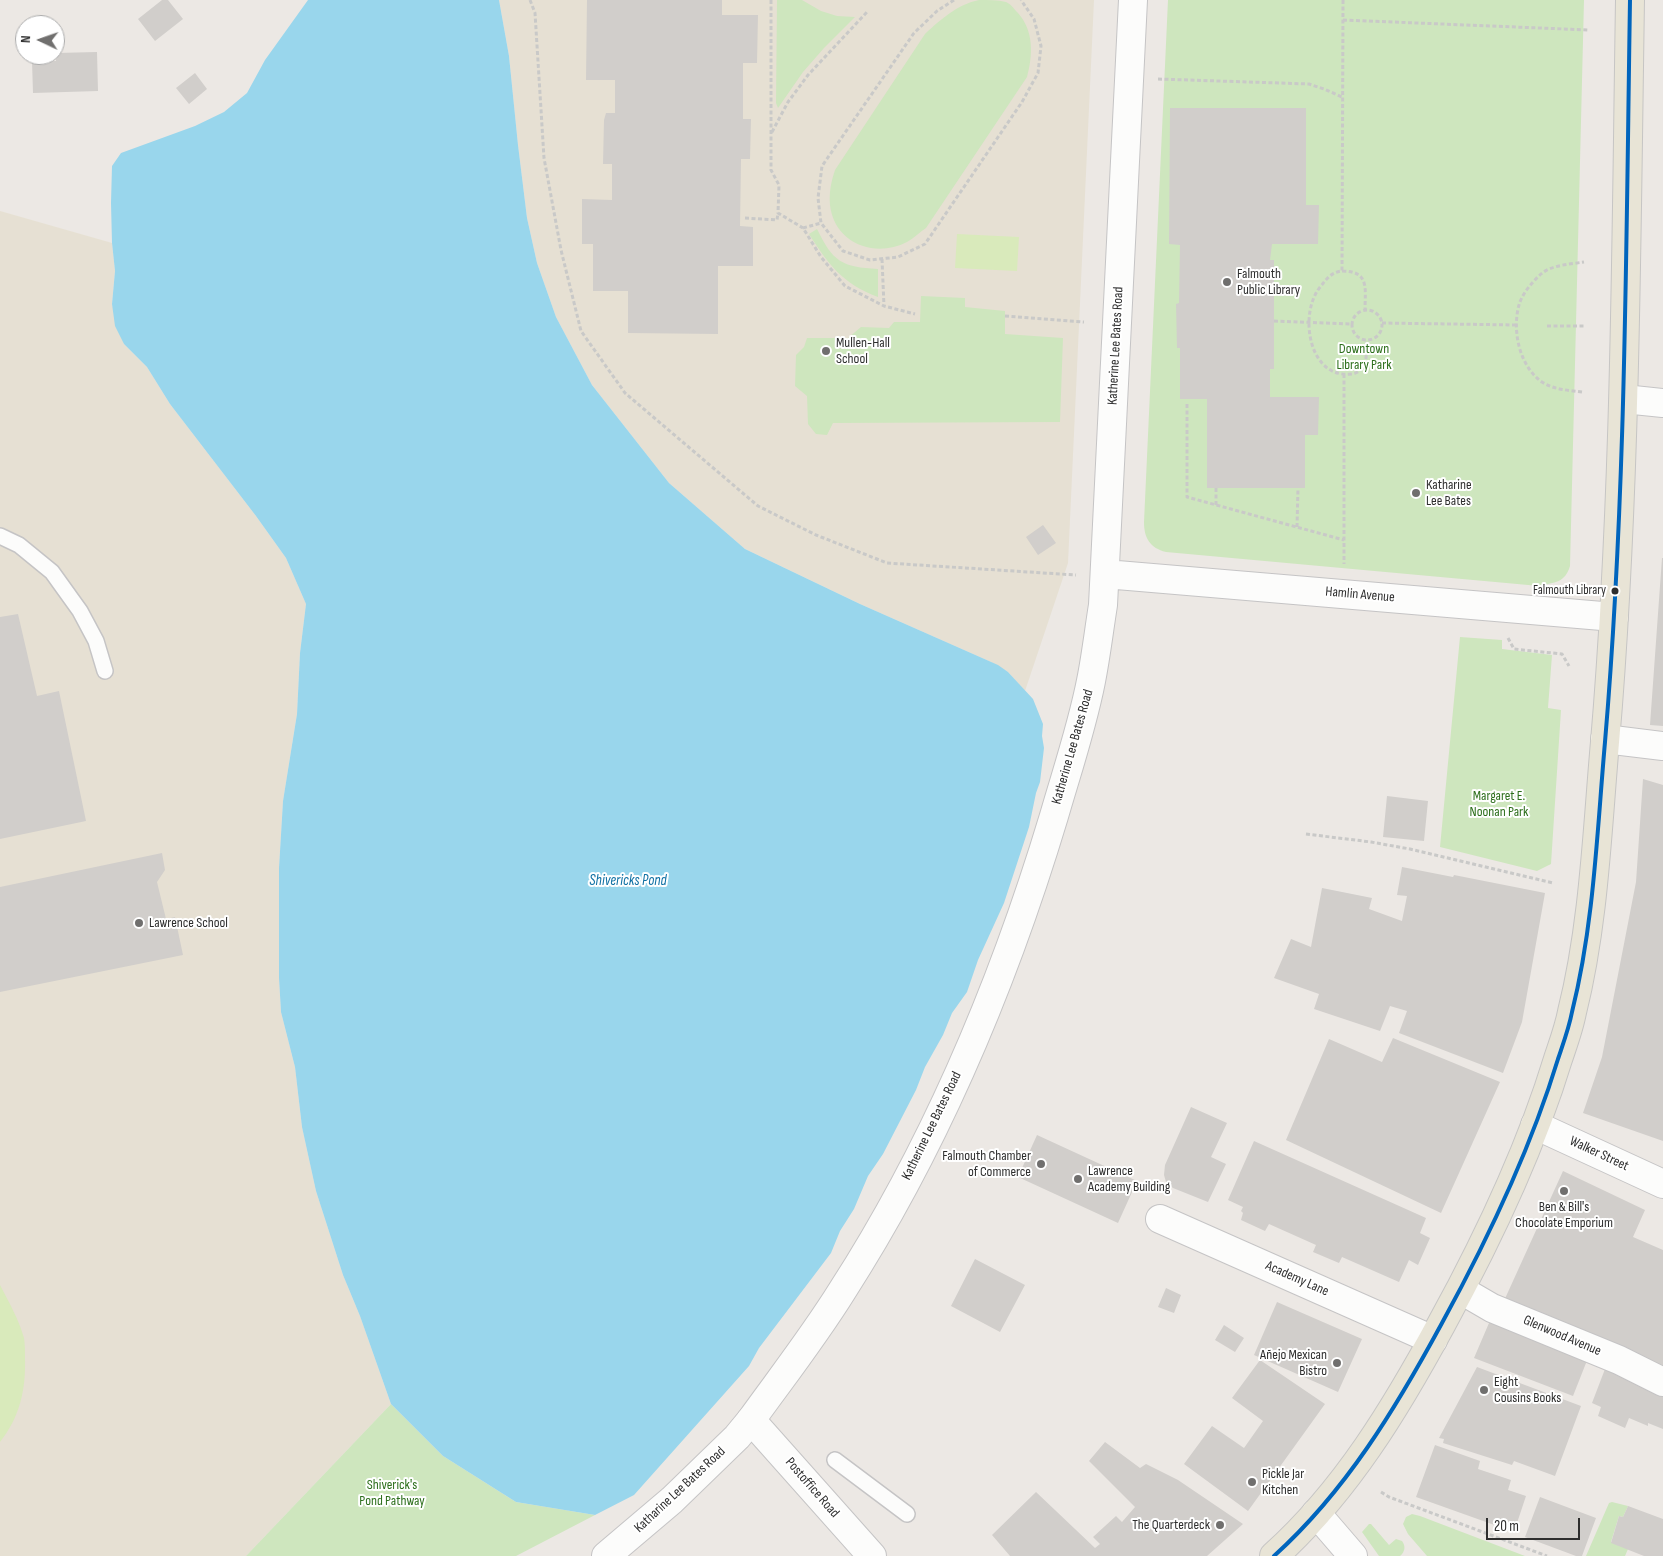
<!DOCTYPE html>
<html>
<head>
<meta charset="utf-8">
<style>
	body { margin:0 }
	#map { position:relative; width:1663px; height:1556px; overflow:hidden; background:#ece8e4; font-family:"Sofia Sans Condensed",sans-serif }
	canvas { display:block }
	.north { position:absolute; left:15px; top:15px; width:50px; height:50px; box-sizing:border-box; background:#fff; border:1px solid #ababab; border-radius:50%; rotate:273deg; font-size:14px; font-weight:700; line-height:20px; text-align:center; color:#2e2e2e }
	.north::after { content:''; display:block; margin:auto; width:18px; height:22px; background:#706f6e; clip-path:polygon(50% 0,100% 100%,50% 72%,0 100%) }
	.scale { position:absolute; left:1486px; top:1518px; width:94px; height:22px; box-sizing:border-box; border:2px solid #2e2e2e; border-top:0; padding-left:6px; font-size:15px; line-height:18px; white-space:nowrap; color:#2e2e2e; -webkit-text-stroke:4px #fff; paint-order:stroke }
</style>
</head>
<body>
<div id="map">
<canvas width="1663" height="1556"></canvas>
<div class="north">N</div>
<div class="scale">20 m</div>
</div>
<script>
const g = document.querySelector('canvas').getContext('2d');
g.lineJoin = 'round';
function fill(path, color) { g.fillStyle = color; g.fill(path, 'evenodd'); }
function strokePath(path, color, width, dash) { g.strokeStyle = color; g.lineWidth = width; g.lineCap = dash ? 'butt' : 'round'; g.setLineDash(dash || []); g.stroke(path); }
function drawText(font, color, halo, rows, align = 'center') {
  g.font = font + ' "Sofia Sans Condensed",sans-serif'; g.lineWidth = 4; g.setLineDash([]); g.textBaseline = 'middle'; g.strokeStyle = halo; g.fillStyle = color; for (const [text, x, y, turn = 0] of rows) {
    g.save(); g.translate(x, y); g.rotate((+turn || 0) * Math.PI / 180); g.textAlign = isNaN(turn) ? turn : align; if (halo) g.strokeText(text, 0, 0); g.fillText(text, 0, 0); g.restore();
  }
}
fill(new Path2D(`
	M499,0h595l-26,563 -43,128 -17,-19 -17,-10 -131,-58 -115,-55 -76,-66 -77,-98 -36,-68 -19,-54 -10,-45 -9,-73 -9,-89z
	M0,211l112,32 3,28 -3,33 12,40 23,23 23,37 86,112 30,42 20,46 -6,49 -3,61 -14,87 -4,67v110l2,34 14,55 7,60 14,64 27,84 17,41 31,88 -145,152h-246z`), '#e6e0d3');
fill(new Path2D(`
	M777,0h25l19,11 16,5 18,1 -31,31 -21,24 -25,36 -2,-5z
	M979,0c9,0 19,0 27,2 5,2 8,7 12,11 16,18 15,42 9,64l-101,151c-6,4 -12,10 -19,14 -32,17 -73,1 -77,-37 -1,-13 1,-23 5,-35l90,-136c15,-14 33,-30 54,-34z
	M1168,0h416l-14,566c-5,17 -15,16 -31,20l-373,-34c-16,-4 -22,-14 -22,-30z
	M817,229c16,33 25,38 61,40v28c-35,-13 -50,-33 -69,-63z
	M921,296l44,2v9l40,4v23l58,4 -3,84 -227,1 -6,12 -11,-1 -8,-10 -1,-28 -12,-10 1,-31 8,-8 3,-9h41l13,-11 28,1 5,-6h26z
	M1460,637l42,3v9l50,6 -4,53 13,2 -10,154 -14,7 -97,-24z
	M391,1404l52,52 73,46 79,13 -79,41h-270z
	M1612,1502l16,4 -5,11 -4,-1 -8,26 17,7 -3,7h-39l23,-53z
	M1412,1514l8,2 105,40h-98l-19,-22 -5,-10 3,-7z
	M1369,1524h2l18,21 7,-6 6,2c4,5 3,11 -2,15h-21l-17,-24z`), '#cee6be');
fill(new Path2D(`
	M957,234l62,3 -2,34 -62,-3z
	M0,1285c9,17 19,35 24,53 1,6 1,14 1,20 1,31 -5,59 -25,84z`), '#d9eabb');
fill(new Path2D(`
	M308,0h191l10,56 9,89 9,73 10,45 19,54 36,68 77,98 76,66 115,55 138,61 10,7 25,27 10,25 -1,12 2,12 -4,34 -4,11 -7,34 -25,76 -26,57 -11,32 -15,21 -9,22 -18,32 -9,23 -33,64 -15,22 -14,33 -14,22 -9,22 -72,95 -10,18 -115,129 -39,20 -79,-13 -73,-46 -52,-52 -31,-88 -17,-41 -27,-84 -14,-64 -7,-60 -14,-55 -2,-34v-110l4,-67 14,-87 3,-61 6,-49 -20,-46 -30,-42 -86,-112 -23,-37 -23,-23 -9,-18 -3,-22 3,-33 -3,-28 -1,-40 1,-37 9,-13 74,-27 29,-14 23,-19 18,-33z`), '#99d6ec');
fill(new Path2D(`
	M162,0h6l15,19 -28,22 -17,-22z
	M587,0h135v15h36l-1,48h-14v56h8l-1,40h-9l-1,67 13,1v39h-35v68l-90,-1v-42h-35v-47h-11v-45l30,1v-36h-9l1,-44 2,-7h9v-33h-29z
	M97,52l1,39 -65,2 -1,-32h24v-8z
	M195,73l12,16 -18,15 -13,-16z
	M1170,108h136v97h13l-1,39h-46l-2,16h4v109h-4v28h49l-1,38h-13v53h-98v-89h-27v-51h-3l-1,-44 3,-1 1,-58 -11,-1z
	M1043,525l13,18 -18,12 -12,-18z
	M1662,558h1v168l-13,-1z
	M18,614l19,82 22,-5 27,130 -86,18v-222z
	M1643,779l20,6v356l-80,-28 19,-56 34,-175z
	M1387,796l41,5 -4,40 -41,-4z
	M162,853l3,17 -8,12 9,37 9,-2 8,38 -183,37v-105z
	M1402,867l51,10 1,-2 91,18 -23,129 -19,51 -104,-40 8,-22 -17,-5 -10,25 -66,-22 5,-15 -45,-16 17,-39 20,8 11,-59 50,10 -3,11 33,12 5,-25 -10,-1z
	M1393,1038l107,44 -59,131 -155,-73 43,-101 53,23z
	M1191,1107l36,16 -16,34 15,7 -18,38 -35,-14 -7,-6 -2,-7 1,-10z
	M1037,1135l100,46 -19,42 -100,-46z
	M1254,1141l172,77 -6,15 10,5 -12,27 -9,-5 -10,22 -57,-25 -3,6 -26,-11 3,-7 -47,-21 -4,7 -24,-11 2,-7 -2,-2 2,-4 -15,-7z
	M1563,1171l82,39 -12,27 30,13v120l-160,-67z
	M975,1259l50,26 -25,47 -49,-26z
	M1166,1288l15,7 -7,18 -16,-6z
	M1277,1302l85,37 -24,53 -84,-37z
	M1492,1316l96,42 -15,38 -99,-38z
	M1224,1325l20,13 -9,14 -20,-12z
	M1260,1360l65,44 -77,107 -64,-47 28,-38 32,22 19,-27 -31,-23z
	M1477,1367l104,39 -26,70 -41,-15 -2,4 -69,-22 1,-4 -5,-1z
	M1605,1369l57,21 -2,5 3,1v33l-15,-6v3l-19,-8 -4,10 -27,-12 3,-9 -9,-4z
	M1105,1442l35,26 6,-4 32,16 65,44 -36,32h-197l-18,-21 44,-43 59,56 5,-4 -7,-7 23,-21 6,6 13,-15 -46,-46z
	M1435,1445l45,16 -2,8 33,11 -3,10 18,6 -12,36 -98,-35z
	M1540,1497l56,21 -14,38h-6l-51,-19z
	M1628,1506l35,13v37h-19l-33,-13 8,-27 4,1z`), '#d1cecb');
const lane = new Path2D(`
	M0,536l19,9 33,27 28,39 16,30 9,30
	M835,1460l72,54`);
const street = new Path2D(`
	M1624,399l39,4
	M1605,739l58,7
	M1160,1219l273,121
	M1461,1290l31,18 127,52 44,22
	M751,1420l121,136
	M1316,1513l37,43`);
const secondary = new Path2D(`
	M1105,574l509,43
	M1535,1125l128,59
	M606,1556l66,-56 65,-63 14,-17c31,-43 63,-84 91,-129 94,-146 162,-309 212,-475 13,-45 28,-89 37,-135 5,-25 8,-51 12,-76l30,-605`);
const primary = new Path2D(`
	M1274,1556c72,-65 122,-148 168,-233 46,-84 88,-172 116,-264 5,-15 11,-31 14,-47 22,-88 25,-180 33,-270 21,-247 21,-495 25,-742`);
strokePath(lane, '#c5c4c5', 18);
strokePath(street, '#c5c4c5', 30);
strokePath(secondary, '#c5c4c5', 30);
strokePath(primary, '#c6c5c4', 30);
strokePath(new Path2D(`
	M530,0l5,13 9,145 17,92 20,81 44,62 133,113 58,29 71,28 189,12
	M771,0v170l8,15 -1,28 25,15 18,29 24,29 39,20 31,8
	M954,0l-17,11 -23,22 -92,133 -4,32 3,25 22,28 27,9 28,-3 27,-13 97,-142 16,-29 3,-27 -7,-27 -13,-19
	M1343,0l-1,271c-10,1 -15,7 -21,15 -23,26 -13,93 30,88 6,0 12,-5 14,-11 2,-7 1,-16 2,-23
	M1343,20l246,10
	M1158,79l151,5 15,5 18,8
	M772,132l16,-30 20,-27 60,-64
	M745,218l32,2 1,-7
	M803,228l18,-5
	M882,259l2,47
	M1342,271c28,0 23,18 23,39
	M1352 325a15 15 0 1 1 30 0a15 15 0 1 1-30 0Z
	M1005,316l79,6
	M1274,321l78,3
	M1382,323l135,2
	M1547,326h37
	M1344,374v190
	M1582,392c-14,-2 -28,-2 -40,-10 -23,-16 -30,-52 -23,-77 3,-11 13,-23 22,-31 10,-9 30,-10 43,-12
	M1187,404v93l157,43
	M1216,505v-17
	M1297,527l1,-39
	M1508,638l6,11 48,5 7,12
	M1306,834l65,8 39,7 143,34
	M1381,1492l8,5 158,59`), '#c9c9c8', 3, [4, 2.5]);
strokePath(lane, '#fcfcfb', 15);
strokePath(street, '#fcfcfb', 28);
strokePath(secondary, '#fcfcfb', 28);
strokePath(primary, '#e8e4d6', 28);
strokePath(new Path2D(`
	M1274,1556c72,-65 122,-148 168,-233 46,-84 88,-172 116,-264 5,-15 11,-31 14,-47 22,-88 25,-180 33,-270 21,-247 21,-495 25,-742`), '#0065bd', 4);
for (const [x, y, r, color] of [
	[1227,282,5,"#706f6e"],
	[826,351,5,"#706f6e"],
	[1416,493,5,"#706f6e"],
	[1615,591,4.5,"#2e2e2e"],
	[139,923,5,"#706f6e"],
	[1041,1164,5,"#706f6e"],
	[1078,1179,5,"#706f6e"],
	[1564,1191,5,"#706f6e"],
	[1337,1363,5,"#706f6e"],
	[1484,1390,5,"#706f6e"],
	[1252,1482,5,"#706f6e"],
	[1220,1525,5,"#706f6e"]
]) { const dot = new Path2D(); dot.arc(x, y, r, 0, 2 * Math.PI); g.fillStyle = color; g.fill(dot); strokePath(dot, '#fff', 2); }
drawText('13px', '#2e2e2e', '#fff', [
	["Falmouth Library",1606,591]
], 'right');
drawText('14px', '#2e2e2e', '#fff', [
	["Falmouth",1237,274],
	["Public Library",1237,290],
	["Mullen-Hall",836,343],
	["School",836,359],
	["Katharine",1426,485],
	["Lee Bates",1426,501],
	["Lawrence School",149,923],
	["Falmouth Chamber",1031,1156,"right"],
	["of Commerce",1031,1172,"right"],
	["Lawrence",1088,1171],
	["Academy Building",1088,1187],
	["Ben & Bill's",1564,1207,"center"],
	["Chocolate Emporium",1564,1223,"center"],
	["Añejo Mexican",1327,1355,"right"],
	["Bistro",1327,1371,"right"],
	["Eight",1494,1382],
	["Cousins Books",1494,1398],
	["Pickle Jar",1262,1474],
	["Kitchen",1262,1490],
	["The Quarterdeck",1210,1525,"right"]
], 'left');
drawText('14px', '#2e2e2e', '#fff', [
	["Katherine Lee Bates Road",1116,346,-87],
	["Hamlin Avenue",1360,595,5],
	["Katherine Lee Bates Road",1073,747,-74],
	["Katherine Lee Bates Road",932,1126,-64],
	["Walker Street",1599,1154,25],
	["Academy Lane",1297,1279,24],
	["Glenwood Avenue",1562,1336,23],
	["Postoffice Road",812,1488,49],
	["Katharine Lee Bates Road",680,1490,-43]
]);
drawText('14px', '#2c6e1b', '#fff', [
	["Downtown",1364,349],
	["Library Park",1364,365],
	["Margaret E.",1499,796],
	["Noonan Park",1499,812],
	["Shiverick's",392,1485],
	["Pond Pathway",392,1501]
]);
drawText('italic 15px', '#0d6fa3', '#fff', [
	["Shivericks Pond",628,881]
]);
</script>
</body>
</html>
